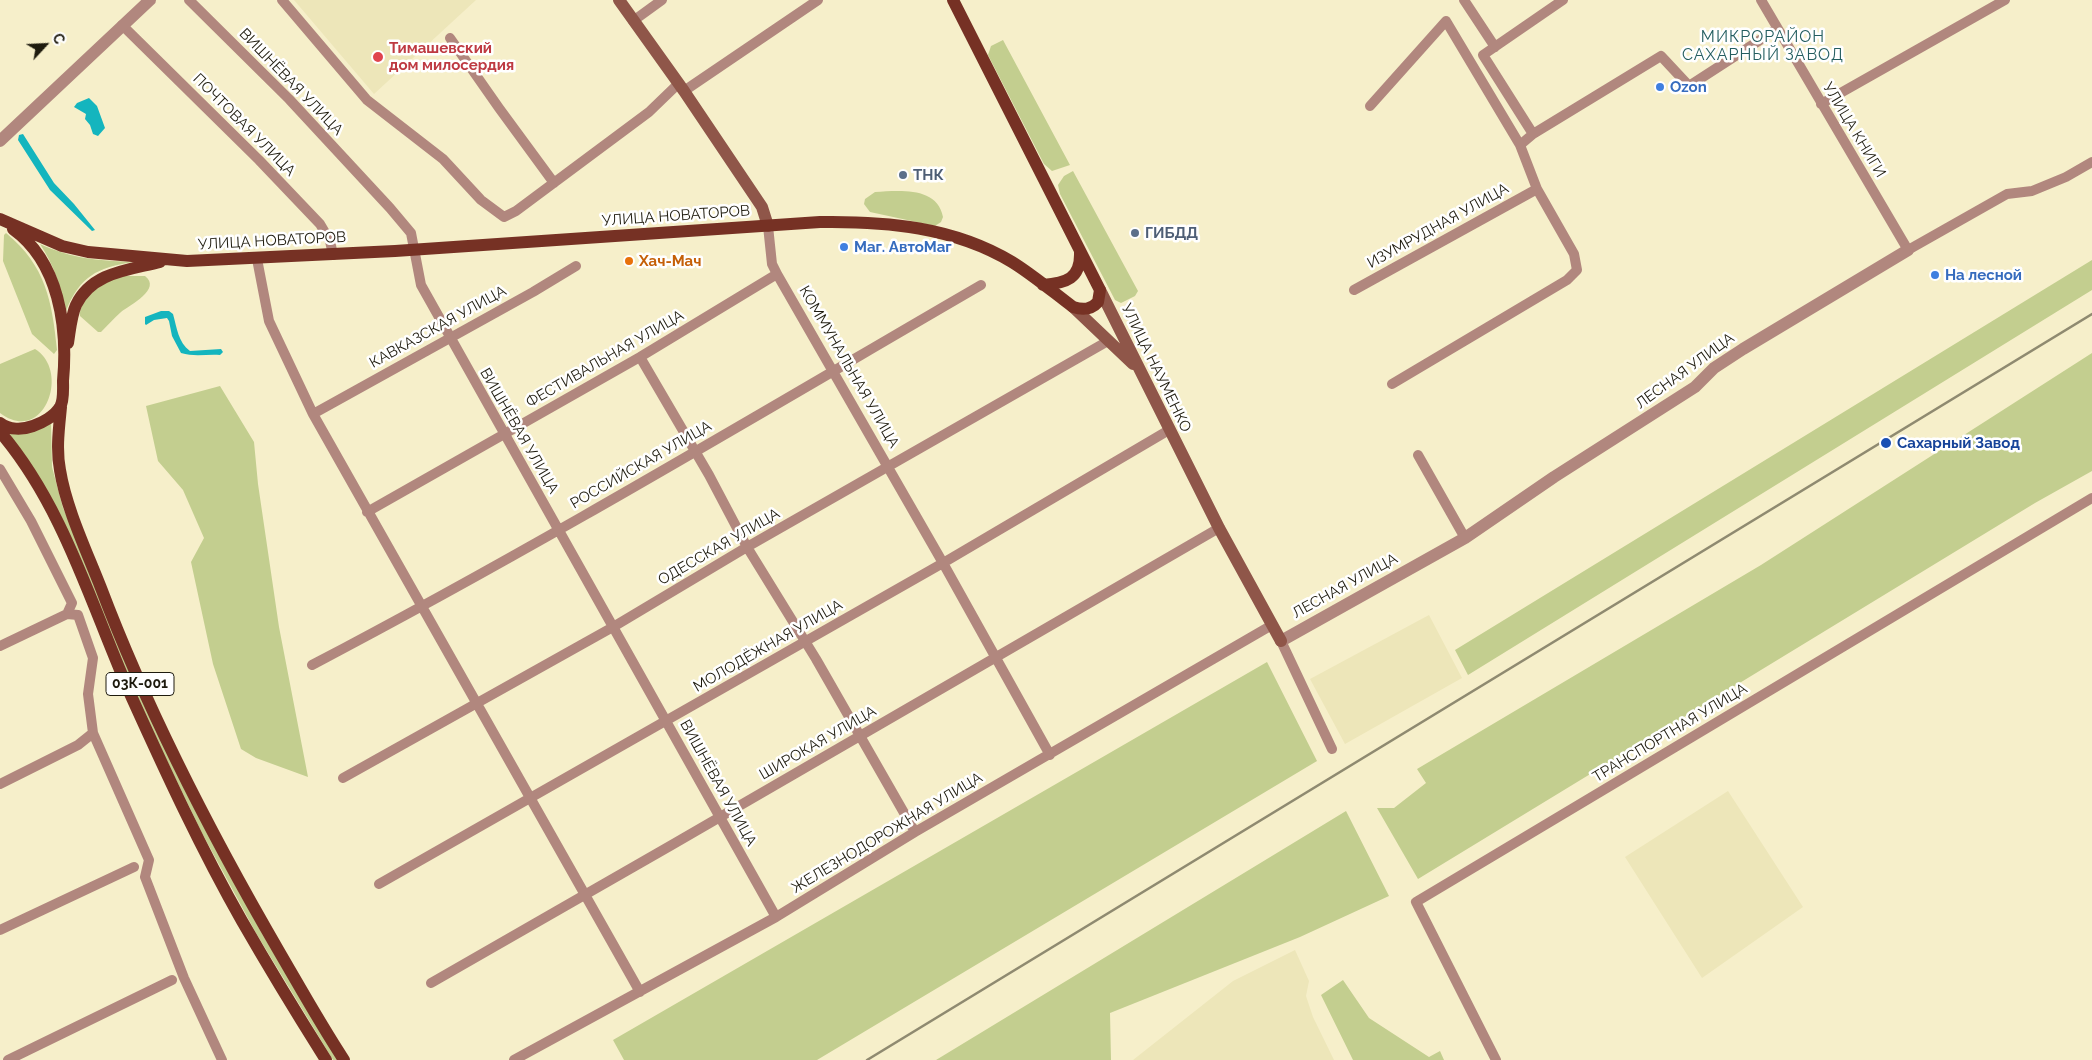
<!DOCTYPE html>
<html>
<head>
<meta charset="utf-8">
<style>
	body { margin:0 }
	#map { position:relative; width:2092px; height:1060px; overflow:hidden; background:#f6efca; font-family:Raleway,sans-serif }
	canvas { display:block }
	.north { position:absolute; left:20px; top:20px; width:50px; height:50px; -webkit-text-stroke:4px #fff; paint-order:stroke; rotate:65deg; font-size:14px; font-weight:700; line-height:20px; text-align:center; color:#1e1b0e }
	.north::after { content:''; display:block; margin:auto; width:18px; height:22px; background:#1e1b0e; clip-path:polygon(50% 0,100% 100%,50% 72%,0 100%) }
</style>
</head>
<body>
<div id="map">
<canvas width="2092" height="1060"></canvas>
<div class="north">С</div>
</div>
<script>
const g = document.querySelector('canvas').getContext('2d');
g.lineJoin = 'round';
function fill(path, color) { g.fillStyle = color; g.fill(path, 'evenodd'); }
function strokePath(path, color, width, dash) { g.strokeStyle = color; g.lineWidth = width; g.lineCap = dash ? 'butt' : 'round'; g.setLineDash(dash || []); g.stroke(path); }
function drawText(font, color, halo, rows, align = 'center') {
  g.font = font + ' Raleway,sans-serif'; g.lineWidth = 5; g.setLineDash([]); g.textBaseline = 'middle'; g.strokeStyle = halo; g.fillStyle = color; for (const [text, x, y, turn = 0] of rows) {
    g.save(); g.translate(x, y); g.rotate((+turn || 0) * Math.PI / 180); g.textAlign = isNaN(turn) ? turn : align; if (halo) g.strokeText(text, 0, 0); g.fillText(text, 0, 0); g.restore();
  }
}
fill(new Path2D(`
	M294,0h182l-102,94z
	M1429,615l33,63 -117,66 -35,-65z
	M1728,791l75,116 -101,71 -77,-121z
	M1295,950l14,31 -3,15 7,21 21,43h-201l100,-79z`), '#ede6b9');
fill(new Path2D(`
	M1003,40l67,125 -18,6 -8,-7 -56,-109 3,-9z
	M1073,171l65,120 -3,5 -14,7 -6,-3 -55,-106 -2,-9 6,-9z
	M875,192c24,-1 62,-6 68,25l-2,5 -6,4 -65,-14 -6,-8 1,-5z
	M6,233c40,33 46,68 51,117l-3,4 -22,-20 -29,-73 1,-26z
	M40,244c33,15 56,16 92,18 -35,6 -52,14 -66,49 -6,-25 -12,-46 -26,-67z
	M2092,260v30l-624,385 -13,-25z
	M120,276h25c17,13 -15,29 -24,36 -7,6 -13,13 -20,20h-3l-18,-16c-1,-8 7,-23 14,-28 6,-6 18,-9 26,-12z
	M35,349c36,22 9,97 -35,64v-49z
	M2092,353v118l-57,32 -617,376 -41,-71h17l32,-25 -9,-14 344,-204z
	M220,386l34,56 4,42 21,143 29,150 -52,-19 -15,-9 -28,-85 -22,-102 13,-24 -21,-48 -25,-29 -12,-55z
	M51,422l1,45 11,41 145,325 53,99 77,128h-5l-77,-127 -54,-100 -194,-400z
	M1267,662l50,99 -500,299h-193l-11,-20z
	M1346,811l43,85 -89,41 -190,76 1,47h-175z
	M1343,980l26,38 60,39 11,-6 4,9h-91l-32,-65z`), '#c3ce8f');
fill(new Path2D(`
	M89,98l8,8 8,22 -7,8 -5,-2 -3,-9 -5,-6 1,-5 -12,-7 3,-4z
	M23,134l31,49 20,21 21,26 -3,1 -42,-41 -32,-50 1,-5z
	M161,311h8l4,3c4,14 5,28 17,37l31,-2 2,3 -3,3c-13,-1 -26,2 -39,-2l-9,-17 -3,-15 -2,-3 -13,2 -8,5 -1,-1v-7z`), '#14b5be');
strokePath(new Path2D(`
	M189,0l100,99 101,109 21,25 10,52 355,632
	M282,0l85,100 76,59 38,41 23,17 12,-6 133,-99 29,-28
	M1464,0l31,47
	M1761,0l147,250 99,-56 25,-3 34,-14 26,-15
	M633,21l29,-21
	M122,25l137,135 61,64 10,17 3,14
	M450,38l49,70 55,75
	M684,91l134,-91
	M1821,104l184,-104
	M1370,106l76,-85 74,124 17,44 37,65 3,16 -10,10 -175,104
	M1533,134l-50,-79 80,-55
	M1520,145l13,-11 128,-78 28,30 88,-57
	M768,226l4,38 5,10 166,289 107,192
	M257,259l12,62 44,93 327,578
	M1354,290l183,-101
	M640,357l69,118 38,72 69,112 99,173
	M313,414l220,-122 43,-26
	M1418,455l47,83
	M0,469l31,52 41,82 -5,11
	M367,512l273,-155 137,-83
	M1281,641l51,108
	M0,646l67,-32 11,1 15,43 -5,36 5,39 -15,12 -78,39
	M312,665c227,-119 447,-251 669,-380
	M93,733l56,127 -4,17 39,101 38,82
	M343,778l270,-151 134,-80 361,-206
	M379,884l564,-321 226,-133
	M0,930l134,-63
	M431,983c263,-151 526,-301 788,-455
	M8,1060l164,-80
	M514,1060l262,-143 139,-85 357,-207
	M1496,1060l-80,-158 676,-404`), '#b1877e', 10);
strokePath(new Path2D(`
	M0,141l150,-141
	M1281,641l184,-103 89,-61 141,-90 19,-19 29,-19 165,-99`), '#b1877e', 12);
strokePath(new Path2D(`
	M619,0l65,91 78,116 6,19
	M1100,290l119,238 62,113
	M1073,307l60,57`), '#8f5649', 12);
strokePath(new Path2D(`
	M0,219l62,27 26,6 99,9 208,-10 425,-29c66,-1 134,5 192,40 21,13 41,30 61,45 10,3 18,3 25,-5l2,-12 -147,-290
	M1043,285c23,-2 38,-6 37,-33
	M68,343c2,-12 3,-27 8,-38 16,-33 53,-35 84,-43
	M61,407c-2,21 -5,42 -1,63 6,38 27,82 41,118 48,127 111,248 179,365 21,36 41,72 64,107
	M0,423c9,7 22,7 33,3 9,-3 22,-10 27,-19 4,-6 3,-19 3,-26 5,-54 -4,-119 -50,-152
	M0,432c65,76 92,177 132,266 34,75 69,151 110,223 27,47 55,93 84,139`), '#763124', 12);
strokePath(new Path2D(`
	M867,1060l1225,-746`), '#8f8a70', 2.5);
for (const [x, y, r, color] of [
	[378,57,6,"#e0444e"],
	[1660,87,5,"#3f7fe0"],
	[903,175,5,"#5c6f8a"],
	[1135,233,5,"#5c6f8a"],
	[844,247,5,"#3f7fe0"],
	[629,261,5,"#e8710a"],
	[1935,275,5,"#3f7fe0"],
	[1886,443,6,"#1a4fb4"]
]) { const dot = new Path2D(); dot.arc(x, y, r, 0, 2 * Math.PI); g.fillStyle = color; g.fill(dot); strokePath(dot, '#fff', 2); }
for (const [x, y, w] of [
	[140,684,68]
]) { const box = new Path2D(); box.roundRect(x - w / 2, y - 11.5, w, 23, 4); g.fillStyle = '#fff'; g.fill(box); strokePath(box, '#1e1b0e', 1); }
drawText('bold 14px', '#1e1b0e', null, [
	["03К-001",140,684]
]);
drawText('bold 15px', '#be3a42', '#fff', [
	["Тимашевский",389,48],
	["дом милосердия",389,65]
], 'left');
drawText('15px', '#1e1b0e', '#fff', [
	["ВИШНЁВАЯ УЛИЦА",291,82,46],
	["ПОЧТОВАЯ УЛИЦА",244,125,45],
	["УЛИЦА КНИГИ",1854,130,59],
	["УЛИЦА НОВАТОРОВ",676,216,-4],
	["ИЗУМРУДНАЯ УЛИЦА",1438,226,-29],
	["УЛИЦА НОВАТОРОВ",272,241,-3],
	["КАВКАЗСКАЯ УЛИЦА",438,327,-29],
	["ФЕСТИВАЛЬНАЯ УЛИЦА",605,359,-30],
	["КОММУНАЛЬНАЯ УЛИЦА",849,367,60],
	["УЛИЦА НАУМЕНКО",1156,368,64],
	["ЛЕСНАЯ УЛИЦА",1685,371,-36],
	["ВИШНЁВАЯ УЛИЦА",519,431,60],
	["РОССИЙСКАЯ УЛИЦА",641,465,-30],
	["ОДЕССКАЯ УЛИЦА",719,547,-30],
	["ЛЕСНАЯ УЛИЦА",1345,586,-29],
	["МОЛОДЁЖНАЯ УЛИЦА",768,646,-30],
	["ТРАНСПОРТНАЯ УЛИЦА",1670,733,-31],
	["ШИРОКАЯ УЛИЦА",818,743,-30],
	["ВИШНЁВАЯ УЛИЦА",718,783,61],
	["ЖЕЛЕЗНОДОРОЖНАЯ УЛИЦА",887,833,-31]
]);
drawText('bold 15px', '#366cbe', '#fff', [
	["Ozon",1670,87],
	["Маг. АвтоМаг",854,247],
	["На лесной",1945,275]
], 'left');
drawText('bold 15px', '#4e5e75', '#fff', [
	["ТНК",913,175],
	["ГИБДД",1145,233]
], 'left');
drawText('bold 15px', '#c56008', '#fff', [
	["Хач-Мач",639,261]
], 'left');
drawText('bold 15px', '#164399', '#fff', [
	["Сахарный Завод",1897,443]
], 'left');
g.letterSpacing = '1px';
drawText('16px', '#245e60', '#fff', [
	["МИКРОРАЙОН",1763,37],
	["САХАРНЫЙ ЗАВОД",1763,55]
]);
g.letterSpacing = '0px';
</script>
</body>
</html>
